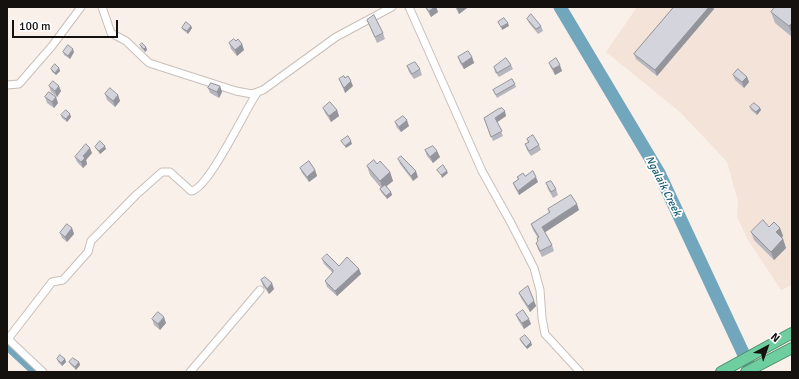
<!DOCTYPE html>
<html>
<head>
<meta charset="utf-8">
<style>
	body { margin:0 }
	#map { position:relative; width:799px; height:379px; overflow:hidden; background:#faf0ea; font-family:Signika,sans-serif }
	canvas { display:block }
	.frame { position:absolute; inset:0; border:8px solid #14110f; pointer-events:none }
	.north { position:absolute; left:747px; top:327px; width:40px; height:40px; -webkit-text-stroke:3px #fff; paint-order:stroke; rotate:41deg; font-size:11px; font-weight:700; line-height:16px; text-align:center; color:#14110f }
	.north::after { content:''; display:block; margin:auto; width:14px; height:18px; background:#14110f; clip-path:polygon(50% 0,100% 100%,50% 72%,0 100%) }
	.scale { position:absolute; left:12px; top:20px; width:106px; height:18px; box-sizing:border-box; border:2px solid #14110f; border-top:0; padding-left:5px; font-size:12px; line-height:14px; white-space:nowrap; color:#14110f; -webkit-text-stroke:3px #fff; paint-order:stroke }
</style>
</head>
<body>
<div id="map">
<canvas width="799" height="379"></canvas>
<div class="frame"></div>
<div class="north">N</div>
<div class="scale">100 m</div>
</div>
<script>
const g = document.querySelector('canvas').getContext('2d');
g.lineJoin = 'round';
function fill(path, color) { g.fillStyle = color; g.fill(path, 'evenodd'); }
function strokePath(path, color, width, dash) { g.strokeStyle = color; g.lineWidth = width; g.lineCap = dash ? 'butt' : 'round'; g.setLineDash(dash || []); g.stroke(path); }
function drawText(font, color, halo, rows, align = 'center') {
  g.font = font + ' Signika,sans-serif'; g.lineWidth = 3.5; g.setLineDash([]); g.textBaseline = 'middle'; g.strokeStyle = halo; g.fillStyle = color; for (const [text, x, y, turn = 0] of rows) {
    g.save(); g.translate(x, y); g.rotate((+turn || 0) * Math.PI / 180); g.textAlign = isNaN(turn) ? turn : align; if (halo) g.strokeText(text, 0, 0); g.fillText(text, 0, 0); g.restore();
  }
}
fill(new Path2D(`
	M637,7h155v278l-11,5 -33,-50 -11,-23 1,-16 -11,-39 -47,-50 -74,-60z`), '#f4e3d8');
strokePath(new Path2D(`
	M7,347l27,25`), '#71a6bc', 7);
strokePath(new Path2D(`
	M560,7l99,166 93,199`), '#71a6bc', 13);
const minor = new Path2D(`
	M102,7l9,26 15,8 23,22 87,28 16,3 11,-4 73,-53 56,-30
	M409,7l73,164 29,52 23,45 6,22 2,28 3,16 35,38
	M7,85l12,-1 33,-38 29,-39
	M7,338l36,34
	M8,339l44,-57 11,-2 25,-28 3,-11 45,-46 26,-23h8l21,19c17,-1 54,-81 66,-98
	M190,372l70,-82`);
const highway = new Path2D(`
	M721,372l71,-39
	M746,372l46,-24`);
strokePath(minor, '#c8bfb9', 9);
strokePath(highway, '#4e8c6d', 12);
strokePath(minor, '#fff', 7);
strokePath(highway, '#6ece9f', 10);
fill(new Path2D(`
	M425,7h11l2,5 -7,5z
	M455,7h12v1l-8,6z
	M674,7h39l1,2 -57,67 -21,-17 -2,-5z
	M792,7v30l-17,-14 -4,-11z
	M527,19l14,7 2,5 -5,3 -9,-11z
	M367,20l16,13 2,6 -8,4z
	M191,26l1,2 -4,6 -5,-4 -1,-2z
	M236,41l6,3 2,6 -7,6 -6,-7 -2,-6z
	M140,45l6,2 1,3 -2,2 -4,-4z
	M63,52h11l-4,7 -6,-4z
	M458,57h14l2,6 -10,6 -4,-6z
	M549,63l13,8 -7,4 -4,-7z
	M511,65l2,4 -14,8 -4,-5 -1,-5z
	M407,66l13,3 2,6 -8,4 -5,-7z
	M59,68l1,3 -4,4 -4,-3 -1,-3z
	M733,75l14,2 2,5 -5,6 -9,-8z
	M339,79l14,7 -8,7 -4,-9z
	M515,84l1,3 -19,11 -4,-8z
	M49,86l12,5 -4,6 -6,-5z
	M220,86l2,6 -3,6 -9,-5 -2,-5z
	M105,94l13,1 2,6 -5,6 -8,-7z
	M45,97h11l2,6 -4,5 -7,-5z
	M750,107l10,1 1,2 -4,5 -6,-5z
	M323,108l14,2 2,6 -8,6 -6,-9z
	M70,114l1,3 -4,5 -5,-4 -1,-3z
	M506,116l-9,6 6,14 -10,5 -9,-23z
	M395,122l14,4 -8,6 -4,-4z
	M527,139l12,6 2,5 -10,6 -4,-6 -2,-6 3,-1z
	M95,147l11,2 -6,5 -4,-5z
	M425,150l12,1 3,6 -7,6 -6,-7z
	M92,153l-6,7 1,4 -4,4 -6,-6 -2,-5z
	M398,159l20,18 -5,4 -13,-17z
	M377,164l13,8 3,9 -7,5 5,6 1,3 -5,4 -6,-7 -1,-3 1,-1 -11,-13 -3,-9z
	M300,168l15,2 2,6 -8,6 -7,-9z
	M525,176l13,6 -19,13 -4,-7 -2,-5 5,-3 -1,-3z
	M546,183l10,6 2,6 -5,3 -5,-9z
	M548,209l31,1 -34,22 7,13 2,6 -12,6 -4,-8 -2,-6 2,-1 -1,-4h1l-5,-8 -2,-6 18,-11z
	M769,227l11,1 3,8 -1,2 1,1 3,9 -12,12 -20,-20 -3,-8z
	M72,228l2,6 -7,8 -5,-4 -2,-5z
	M322,259l17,7 20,3 2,5 -24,22 -10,-9 -2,-6 8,-8 -9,-9z
	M261,280l13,9 -5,5 -6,-8z
	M519,293l15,8 2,5 -6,6 -9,-14z
	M516,315l15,9 -7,5 -6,-9z
	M152,319l14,4 -6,7 -6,-5z
	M520,339l12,6 -5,4 -6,-7z
	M57,359h8l1,3 -4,4 -4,-4z
	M69,362h10l1,3 -4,5 -5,-5z`), '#b6b6be');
fill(new Path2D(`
	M436,7l2,5 -7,5 -2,-6z
	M459,7h8v1l-8,6 -2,-6z
	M709,7h4l1,2 -57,67 -2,-6z
	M508,23l1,3 -7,4 -1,-3z
	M792,23v12l-3,-9z
	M191,26l1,2 -4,6 -1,-3z
	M242,44l2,6 -7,6 -2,-6z
	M146,47l1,3 -2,2 -1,-3z
	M73,49l1,3 -4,7 -2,-3z
	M472,57l2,6 -10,6 -2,-5z
	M560,65l2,6 -7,4 -2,-6z
	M59,68l1,3 -4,4 -1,-2z
	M747,77l2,5 -5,6 -2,-6z
	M351,81l2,5 -8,7 -1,-5z
	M59,86l2,5 -4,6 -2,-6z
	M220,86l2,6 -3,6 -2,-6z
	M118,95l2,6 -5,6 -2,-6z
	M56,97l2,6 -4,5 -2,-6z
	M760,108l1,2 -4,5 -1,-3z
	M337,110l2,6 -8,6 -2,-6z
	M505,111l1,5 -10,7 -1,-5z
	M70,114l1,3 -4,5 -1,-3z
	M407,120l2,6 -8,6 -2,-5z
	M351,141l1,3 -6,4 -1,-2z
	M105,146l1,3 -6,5 -1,-3z
	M90,148l2,5 -6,7 1,4 -4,4 -2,-6 2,-6z
	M437,151l3,6 -7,6 -3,-6z
	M315,170l2,6 -8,6 -2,-5z
	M416,171l2,6 -5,4 -2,-5z
	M447,171l1,2 -6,5 -1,-3z
	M390,172l3,9 -10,8 -3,-8z
	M536,177l2,5 -19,13 -1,-4z
	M391,192l1,3 -5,4 -1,-3z
	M577,204l2,6 -35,23 -2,-6z
	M72,228l2,6 -7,8 -2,-5z
	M780,228l3,8 -4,4 -3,-8z
	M783,239l3,9 -12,12 -3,-8z
	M359,269l2,5 -24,22 -2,-5z
	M272,283l2,6 -5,5 -2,-5z
	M534,301l2,5 -6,6 -2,-6z
	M164,317l2,6 -6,7 -2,-6z
	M529,319l2,5 -7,5 -2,-6z
	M531,342l1,3 -5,4 -1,-2z
	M65,359l1,3 -4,4 -1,-3z
	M79,362l1,3 -4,5 -1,-3z`), '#94949b');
const building = new Path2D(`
	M426,7h9l-6,4z
	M674,7h35l-54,63 -21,-16z
	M775,7h17v16l-3,3 -18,-14z
	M531,14l10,12 -5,3 -9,-10z
	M374,15l9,18 -8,4 -8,-17z
	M504,18l4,5 -7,4 -3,-5z
	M186,22l5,4 -4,5 -5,-3z
	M234,39l2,2 2,-2 4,5 -7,6 -6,-7z
	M142,43l4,4 -2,2 -4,-4z
	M68,45l5,4 -5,7 -5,-4z
	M468,51l4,6 -10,7 -4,-7z
	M506,58l5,7 -14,8 -3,-6z
	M556,58l4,7 -7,4 -4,-6z
	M415,62l5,7 -8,5 -5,-8z
	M55,64l4,4 -4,5 -4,-4z
	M738,69l9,8 -5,5 -9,-7z
	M344,76l1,2 3,-2 3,5 -7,7 -5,-9z
	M512,79l3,5 -19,11 -3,-5z
	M53,81l6,5 -4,5 -6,-5z
	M211,83l9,3 -3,6 -9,-4z
	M110,88l8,7 -5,6 -8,-7z
	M49,92l7,5 -4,5 -7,-5z
	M330,102l7,8 -8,6 -6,-8z
	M754,103l6,5 -4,4 -6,-5z
	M502,108l3,3 -10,7 7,13 -11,6 -7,-19 14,-9z
	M66,110l4,4 -4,5 -5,-4z
	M403,116l4,4 -8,7 -4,-5z
	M533,135l6,10 -10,6 -4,-7 4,-2 -2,-3z
	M348,136l3,5 -6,5 -4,-5z
	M100,141l5,5 -6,5 -4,-4z
	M86,144l4,4 -7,8 2,2 -4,4 -6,-5z
	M433,146l4,5 -7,6 -5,-7z
	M401,156l15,15 -5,5 -13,-17z
	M374,160l3,4 3,-3 10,11 -10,9 -13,-15z
	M309,161l6,9 -8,7 -7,-9z
	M443,165l4,6 -6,4 -4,-5z
	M533,171l3,6 -18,14 -5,-8 6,-4 -2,-2 6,-4 2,3z
	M551,181l5,8 -5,3 -5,-9z
	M385,185l6,7 -5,4 -6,-7z
	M571,195l6,9 -35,23 10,18 -12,6 -4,-8 2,-2 -1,-3 2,-1 -8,-13 19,-12 -2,-3z
	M763,220l6,7 5,-5 6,6 -4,4 7,7 -12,13 -20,-20z
	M67,224l5,4 -7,9 -5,-4z
	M327,254l12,12 8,-9 12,12 -24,22 -10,-10 8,-9v-2l-11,-11z
	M265,277l7,6 -5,6 -6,-9z
	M528,286l6,15 -6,5 -9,-13z
	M523,310l6,9 -7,4 -6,-8z
	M158,312l6,5 -6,7 -6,-5z
	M525,335l6,7 -5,5 -6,-8z
	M60,355l5,4 -4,4 -4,-4z
	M73,358l6,4 -4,5 -6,-5z`);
fill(building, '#d4d4dd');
strokePath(building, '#94949b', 1);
drawText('italic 11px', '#145a71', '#fff', [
	["Ngalaik Creek",663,186,63]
]);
</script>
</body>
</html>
